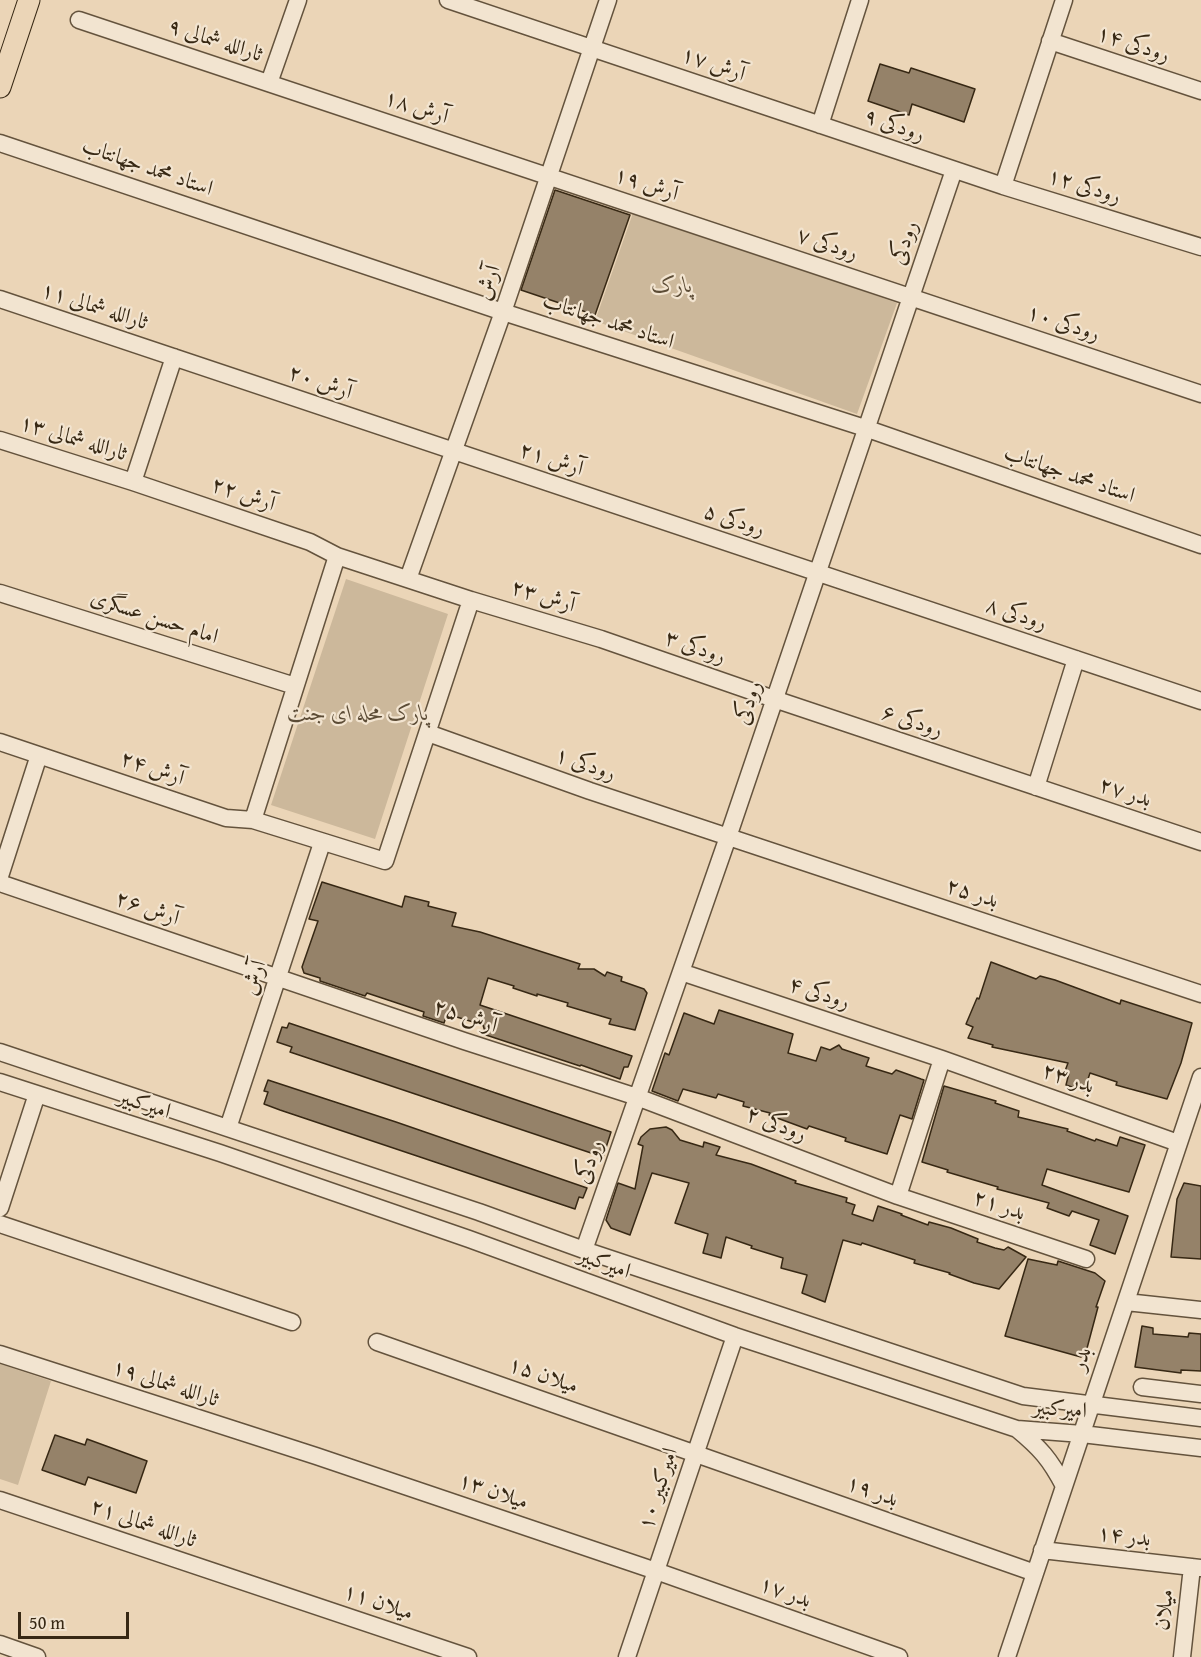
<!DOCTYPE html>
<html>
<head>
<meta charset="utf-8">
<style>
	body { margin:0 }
	#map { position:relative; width:1201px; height:1657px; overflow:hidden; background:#ebd5b7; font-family:"Gentium Book Plus",serif }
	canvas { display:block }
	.scale { position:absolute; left:18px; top:1612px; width:111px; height:27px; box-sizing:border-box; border:3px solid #372814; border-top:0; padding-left:8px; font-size:18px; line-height:21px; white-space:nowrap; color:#372814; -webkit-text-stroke:4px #f2e4d0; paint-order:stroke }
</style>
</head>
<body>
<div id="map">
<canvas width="1201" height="1657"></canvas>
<div class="scale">50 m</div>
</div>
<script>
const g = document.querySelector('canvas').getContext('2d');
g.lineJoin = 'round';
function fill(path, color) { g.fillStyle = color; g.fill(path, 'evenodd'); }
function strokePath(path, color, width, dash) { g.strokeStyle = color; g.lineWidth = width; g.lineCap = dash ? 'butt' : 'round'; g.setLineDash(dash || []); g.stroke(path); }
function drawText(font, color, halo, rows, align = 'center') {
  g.font = font + ' "Gentium Book Plus",Amiri,serif'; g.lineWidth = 4.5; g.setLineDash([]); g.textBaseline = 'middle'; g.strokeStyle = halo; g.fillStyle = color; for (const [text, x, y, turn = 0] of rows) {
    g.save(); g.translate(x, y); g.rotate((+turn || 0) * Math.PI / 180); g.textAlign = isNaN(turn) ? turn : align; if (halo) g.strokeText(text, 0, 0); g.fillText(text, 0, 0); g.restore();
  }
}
fill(new Path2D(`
	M634,210l263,93 -40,111 -262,-93z
	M346,579l102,35 -73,225 -104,-34z
	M0,1364l51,17 -33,104 -18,-6z`), '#ccb89b');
const building = new Path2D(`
	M880,64l29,9 2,-5 64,21 -11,33 -52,-18 -3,11 -41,-14z
	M555,190l75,25 -35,100 -74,-25z
	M322,882l80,25 3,-11 24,6 -1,4 28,7 -4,13 28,6 100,32 -2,5h16l11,7 2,-4 15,5 -1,4 23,8 3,4 -12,37 -26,-6 2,-5 -44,-13 1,-3 -31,-9v2l-24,-8 1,-2 -26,-8 -8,27 152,51 -4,11h-4l-4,12 -39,-14 -1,1 -94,-31 -3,-10 -36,-11 -3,9 -21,-7 1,-4 -57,-19 -2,3 -45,-15v-3l-16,-5 -2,-6 16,-46 -9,-2z
	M991,962l45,17 4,-3 15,4 65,24 1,-4 71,23 -11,40 -14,36 -51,-14 1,-3 -27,-9 -6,18 -18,-6 3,-12 -4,-2 3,-8 -76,-16 1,-2 -25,-7 5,-11 -7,-3 11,-26 2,1z
	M719,1010l74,24 -5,19 28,8 5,-14 9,3 9,-5 3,4 27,9 -3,8 26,8 4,-4 25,9 3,1 -12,39 -12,-4 -13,39 -42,-13 1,-3 -37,-12 -2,3 -38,-14 1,-2 -27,-7 1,-4 -26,-8 -2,4 -33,-9 -5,12 -26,-10 13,-38 4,2 15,-42 30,11z
	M289,1023l322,109 -8,25 -313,-105 2,-5 -15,-5 5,-15 5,1z
	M268,1080l128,42 191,66 -4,10 -4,-1 -4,12 -295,-99 -16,-6 4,-12 -4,-1z
	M944,1086l52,15 -1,2 24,8 -1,6 50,12 -1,2 28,10 1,-2 21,7 3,-9 25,8 -16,47 -82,-23 -5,16 86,31 -13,38 -25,-9 9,-25 -27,-9 -3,5 -22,-8 2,-5 -52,-14 1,-2 -51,-15 1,-2 -26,-8z
	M666,1127l6,3 8,10 23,7 1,-5 16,5 -4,8 35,9 45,17 -1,2 52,15 -1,4 9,3 -3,9 21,7 5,-15 24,8 -1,1 27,10 1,-3 22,6 27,11 -1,3 18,6 9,2 4,-3 18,10 -27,32 -25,-6 -25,-9 1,-1 -36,-10 1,-3 -53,-17 -1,2 -18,-5 -18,62 -23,-9 5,-18 -26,-7 2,-10 -32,-10 1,-2 -26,-9 -5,21 -18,-5 5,-19 -33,-11 14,-40 -37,-10 -22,62 -19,-7 -5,-8 12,-37 17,6 8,-43 -5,-2 3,-7 9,-8z
	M1184,1183l17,3v73l-30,-2 6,-58z
	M1028,1259l29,6 1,-4 37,12 10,8 -9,26h2l-12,45 -5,5 -76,-21z
	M1142,1326l11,2v6l35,3 1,-4 12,1v37l-20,-1v3l-46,-6z
	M55,1435l30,10 2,-6 60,22 -11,32 -48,-16 -3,8 -43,-15z`);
fill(building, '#958269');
strokePath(building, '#372814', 1.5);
const minor = new Path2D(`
	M448,0l555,186 198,61
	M79,20l1122,374
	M1050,41l151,50
	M269,83l29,-83
	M820,125l40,-125
	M0,143l503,169 362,116 336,117
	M1003,186l61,-186
	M0,299l1201,402
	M0,440l133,42 177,60 27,14
	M133,482l41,-125
	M337,556l134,44 -86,261 -132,-41z
	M408,579l95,-267 105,-312
	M0,593l295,93
	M471,600l130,39 173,60 427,143
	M428,733l162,58 611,203
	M0,742l226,76 27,2
	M1036,787l40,-128
	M0,876l39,-121
	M0,883l464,158 173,56 261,99 188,63
	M681,972l261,87 236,84
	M0,1052l479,160 105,38 439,146 178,22
	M0,1082l220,71 249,86 266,97 282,93 65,5 119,14
	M228,1128l94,-285
	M898,1196l44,-137
	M0,1208l37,-114
	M0,1224l292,98
	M584,1250l144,-413 226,-667
	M1126,1302l75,8
	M377,1342l658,231
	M0,1354l316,102 340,115 243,86
	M1142,1387l59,7
	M1017,1429c23,19 33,30 47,57
	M0,1500l468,157
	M1042,1550l159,18
	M0,1644l37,13
	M627,1657l108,-321
	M1007,1657l194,-580
	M1182,1657l10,-90`);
const major = new Path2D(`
	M0,87l29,-87`);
strokePath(minor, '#64533d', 19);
strokePath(major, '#372814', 23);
strokePath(minor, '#f2e4d0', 16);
strokePath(major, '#ebd5b7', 21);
drawText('22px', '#372814', '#f2e4d0', [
	["ثارالله شمالی ۹",215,41,18],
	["رودکی ۱۴",1133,45,18],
	["آرش ۱۷",713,65,19],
	["آرش ۱۸",416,108,18],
	["رودکی ۹",894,126,19],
	["استاد محمد جهانتاب",147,168,19],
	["آرش ۱۹",646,185,18],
	["رودکی ۱۲",1084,187,17],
	["رودکی",905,243,-71],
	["رودکی ۷",827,245,18],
	["آرش",489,283,-71],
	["ثارالله شمالی ۱۱",94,307,18],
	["استاد محمد جهانتاب",608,322,18],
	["رودکی ۱۰",1063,324,18],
	["آرش ۲۰",320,383,19],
	["ثارالله شمالی ۱۳",73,439,17],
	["آرش ۲۱",551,460,18],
	["استاد محمد جهانتاب",1069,475,19],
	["آرش ۲۲",243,495,19],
	["رودکی ۵",734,521,18],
	["آرش ۲۳",543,597,17],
	["رودکی ۸",1016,615,18],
	["امام حسن عسگری",154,618,18],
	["رودکی ۳",695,648,19],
	["رودکی",749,703,-72],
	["رودکی ۶",912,722,18],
	["رودکی ۱",585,765,19],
	["آرش ۲۴",152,769,19],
	["بدر ۲۷",1125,793,18],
	["بدر ۲۵",972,894,18],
	["آرش ۲۶",147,909,19],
	["آرش",255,978,-72],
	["رودکی ۴",819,994,18],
	["آرش ۲۵",465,1017,18],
	["بدر ۲۳",1068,1079,19],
	["امیرکبیر",144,1105,18],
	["رودکی ۲",776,1125,21],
	["رودکی",590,1162,-70],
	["بدر ۲۱",999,1206,19],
	["امیرکبیر",604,1264,20],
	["بدر",1082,1359,-71],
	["میلان ۱۵",543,1376,19],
	["ثارالله شمالی ۱۹",165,1384,18],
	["امیرکبیر",1060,1410,4],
	["امیرکبیر ۱۰",659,1489,-72],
	["میلان ۱۳",493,1492,19],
	["بدر ۱۹",872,1492,20],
	["ثارالله شمالی ۲۱",143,1524,19],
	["بدر ۱۴",1124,1537,7],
	["بدر ۱۷",785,1593,20],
	["میلان ۱۱",378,1603,19],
	["میلان",1165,1610,-83]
]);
drawText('italic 22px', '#5c4c36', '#f2e4d0', [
	["پارک",672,286],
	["پارک محله ای جنت",358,714]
]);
</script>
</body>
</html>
